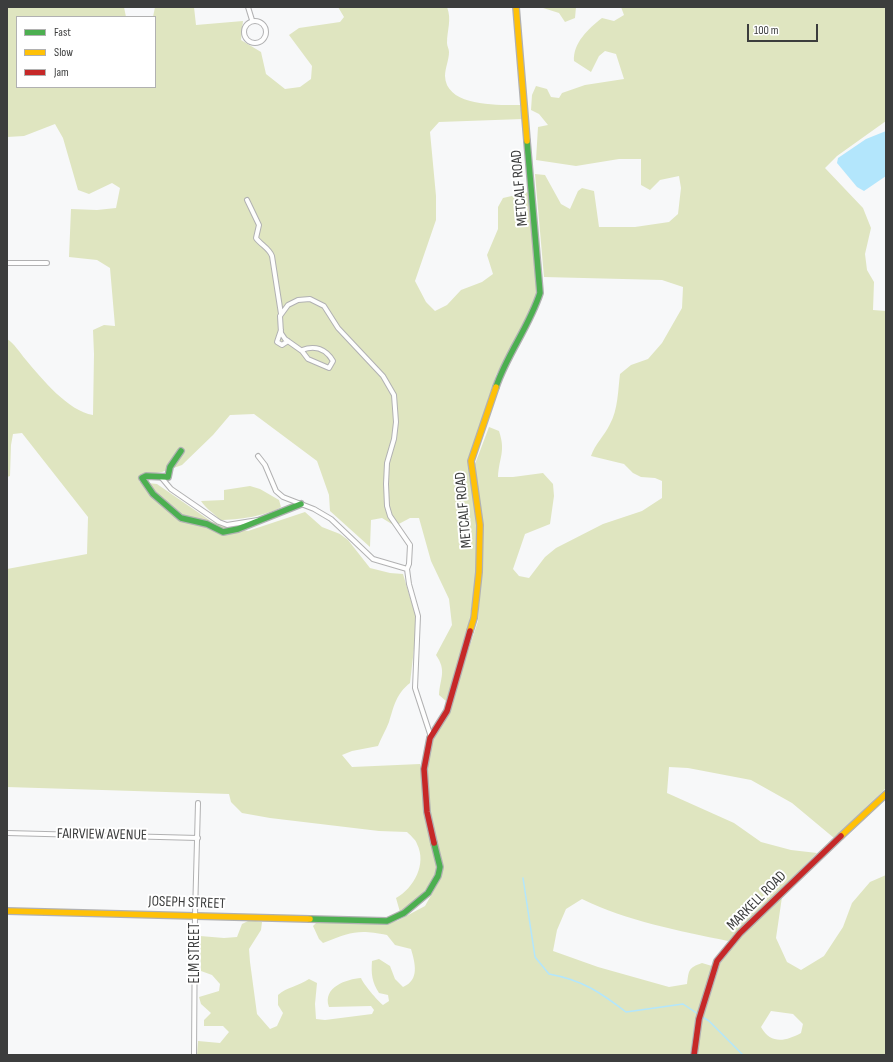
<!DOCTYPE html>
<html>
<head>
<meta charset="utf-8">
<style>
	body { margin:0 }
	#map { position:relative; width:893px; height:1062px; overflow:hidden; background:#f7f8f9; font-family:"Sofia Sans Condensed",sans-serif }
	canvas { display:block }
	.frame { position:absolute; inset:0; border:8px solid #3c3d3d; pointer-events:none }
	.legend { position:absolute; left:16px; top:16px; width:140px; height:72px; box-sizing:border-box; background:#fff; border:1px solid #b1b1b1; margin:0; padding:5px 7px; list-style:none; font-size:12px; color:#3c3d3d }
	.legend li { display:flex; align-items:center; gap:8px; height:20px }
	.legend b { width:20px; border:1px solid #b1b1b1 }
	.scale { position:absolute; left:747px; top:24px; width:71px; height:18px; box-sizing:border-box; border:2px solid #3c3d3d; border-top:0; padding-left:5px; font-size:12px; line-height:14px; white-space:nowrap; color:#3c3d3d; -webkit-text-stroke:3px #fff; paint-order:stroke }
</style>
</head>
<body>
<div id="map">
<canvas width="893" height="1062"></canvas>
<div class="frame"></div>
<ul class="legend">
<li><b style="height:5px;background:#4caf50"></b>Fast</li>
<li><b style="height:5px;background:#ffc107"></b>Slow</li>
<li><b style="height:5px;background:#c62828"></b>Jam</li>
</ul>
<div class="scale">100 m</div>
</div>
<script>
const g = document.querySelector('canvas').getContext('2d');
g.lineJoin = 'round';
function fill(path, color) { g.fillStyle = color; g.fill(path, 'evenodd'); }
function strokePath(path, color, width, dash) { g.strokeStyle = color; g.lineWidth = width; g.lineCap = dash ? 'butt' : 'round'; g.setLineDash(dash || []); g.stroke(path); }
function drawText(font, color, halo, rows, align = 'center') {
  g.font = font + ' "Sofia Sans Condensed",sans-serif'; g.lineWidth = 4; g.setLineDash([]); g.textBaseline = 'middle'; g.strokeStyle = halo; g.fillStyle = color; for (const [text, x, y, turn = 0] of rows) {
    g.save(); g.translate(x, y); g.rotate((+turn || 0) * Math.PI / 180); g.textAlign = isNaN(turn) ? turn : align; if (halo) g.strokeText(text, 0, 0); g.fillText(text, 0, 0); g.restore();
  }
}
fill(new Path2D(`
	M7,7h117l2,10h-109v70h138v-70h-2l2,-10h39l2,18 47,-4 -2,19 20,12 5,22 19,15 15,-2 11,-8 1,-13 -23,-31 10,-7 41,-6 4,-5 -6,-10h109c5,13 0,23 0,36 0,3 2,6 2,9 0,8 -4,16 -4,24 1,31 53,29 75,29l3,14 -84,3 -9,10 6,64v24l-21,61 11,21 9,9 12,-6 14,-15 21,-8 11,-8 -6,-19 11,-26v-22l5,-9 26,-6 9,101 -7,18 -35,64 -27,84 8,67v48l-9,55 -22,72 -7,-6c1,-17 8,-24 -3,-40l16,-30 -3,-26 -18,-38 -12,-43h-9l-15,8 -13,-8 -11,2 -1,27 -40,-36 -1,-16 -12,-34 -63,-47 -24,1 -17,20 -31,30 -20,7 -19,3 -4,7 18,2 55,38 36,9 57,-19 17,15 18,7 8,6 22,28 20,5 13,1 12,40v26l-5,43c-14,11 -16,23 -21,39 -3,8 -8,16 -11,24l-26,5 -10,4 10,12 68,-3 4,29 1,22 5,15 7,32v11l-3,7 -16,18 -18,14 -4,-14c18,-10 31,-34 21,-54 -1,-4 -7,-9 -10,-12l-28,-1 -109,-13 -28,-5 -11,-11 -2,-8 -222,-7v-218l80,-15 1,-37 -66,-84 -9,1 -2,11 -1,31 -3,1v-138c7,4 13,14 19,21 16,19 42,51 67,55l1,-61 -1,-24 11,-5 11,1 -5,-58 -13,-8 -28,-3 2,-48 26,1 19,-2 4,-20 -8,-5 -23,11 -11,-4 -15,-52 -8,-14 -31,12 -17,1z
	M540,7h36l-1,11 -10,4 -6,-9z
	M621,7h265v114l-49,35 -12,12 38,40 8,20 -6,26 2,16 7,12 -1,28 13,1v477l-52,50 -42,-35 -41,-23 -63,-12 -19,-1 -2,26 67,30 27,19 30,8 26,3 -89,88c-49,-10 -101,-20 -146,-42l-16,10 -9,21 -4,21 45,16 71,20 18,-3c2,-14 1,-16 15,-21l10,3 -17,55 -5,34h-493l1,-14 22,2 9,-11 -6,-6h-19v-6l7,-7 -10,-9 -2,-7 20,-6 1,-7 -8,-9 -11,-4 -1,-35 24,2 13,-1 5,-13 8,-4 12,2 -1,8 -12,19 1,13 7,52 13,15 7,-3 6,-13 -5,-8v-10c9,-8 21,-9 31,-16l8,4 -2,21 1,15 9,1 47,-6 2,-4 -3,-4 -42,1c-7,-20 18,-28 32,-29 3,7 16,22 22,27l6,-4 -1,-6 -9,-2c-7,-11 -8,-19 -7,-32l7,-2 11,7 5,13 8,8c17,-7 12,-24 8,-38l-16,-4 -8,-10c-29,-6 -36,-3 -64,8l-4,-4 -6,-13 4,-4 59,2 21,-3 28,-15 17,-30v-10l-12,-55 -4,-42 7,-31 27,-62 18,-55 5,-74 -8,-83 14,-37 10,4c7,21 0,26 -1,46h15l30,-4 10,11 1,12 -4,28 -25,10 -12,35 6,7 10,2 16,-21 11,-9 47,-24 39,-13 20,-13v-17l-7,-3 -14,-1 -8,-4 -9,-9 -33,-8c4,-12 14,-21 19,-32 8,-14 8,-34 10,-50l11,-9 17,-6 14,-16 20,-35 1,-21 -21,-7 -118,-3 -9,-103 10,1 16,29 9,5 8,-18 4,-3 12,3 5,36h36l34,-5 9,-8 3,-26 -2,-12 -19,4 -10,10 -9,-5v-26h-22l-43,7 -40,-6 2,-33 10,-2 -9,-11 -8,-4 1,-15 4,-9 11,3 4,8 8,1 3,-5 23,-8 39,-6 -8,-25 -11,-3 -6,5 -8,16 -17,-11c-1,-18 14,-32 28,-43l12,3 10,-6z
	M250,486l10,3 19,11 2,7c-15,9 -43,13 -61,13 -6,-7 -14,-11 -19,-19l23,-1v-10z
	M886,875v180h-189l5,-34 19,-60 22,-28 39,-36 -6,41 11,24 14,8 23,-14 19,-29 9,-24 18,-21zM771,1011l22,3 10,10 -2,9c-15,8 -30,12 -40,-6z`), '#dfe5c0');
fill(new Path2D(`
	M886,131v45l-22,15 -7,-4 -20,-24 1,-5 28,-19z`), '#b3e6fc');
strokePath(new Path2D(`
	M523,878l12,79 14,17c33,6 51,18 77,38l57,-8 15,10
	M701,1016l8,5 34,34`), '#b3e6fc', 1.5);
const street = new Path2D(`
	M248,7l4,13
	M244 32a11 11 0 1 1 22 0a11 11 0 1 1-22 0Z
	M247,200l12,25 -3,13c5,7 13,10 16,18l9,58
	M7,263h40
	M281,330l-4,12 5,3 6,-4
	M302,350c13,-5 24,-1 31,11l-4,7 -21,-9 -6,-8 -17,-12 -4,-6 -1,-17 8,-11 10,-5 12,-1 14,7 14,22 45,48 11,19 2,27 -2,17 -7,24 -1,21 1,22 3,10 20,29 -1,19 -2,5 2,15 9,32 -3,72 16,49
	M258,456l7,9 11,26 7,6 31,12 17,10 42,40 34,10
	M161,477l10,12 48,33 8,3 31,-5
	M7,833l191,5
	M194,1055l1,-140 3,-112`);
const fast = new Path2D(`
	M496,387c11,-33 33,-60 44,-94l-13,-152
	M181,451l-11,16 -2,10 -22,-1 -4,2 11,16 28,24 26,6 16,8 15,-3 63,-25
	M310,919l77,2 17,-8 24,-20 10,-17 2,-9 -6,-24`);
const slow = new Path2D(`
	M516,7l11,134
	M470,631l4,-13 5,-46 1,-47 -9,-64 25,-74
	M841,836l45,-42
	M7,911l303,8`);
const jam = new Path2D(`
	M434,843l-7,-31 -3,-43 6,-31 17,-27 23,-80
	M694,1055l5,-36 18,-58 23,-28 101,-97`);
strokePath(street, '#b1b1b2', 6);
strokePath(fast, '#b1b1b2', 8);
strokePath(slow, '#b1b1b2', 8);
strokePath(jam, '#b1b1b2', 8);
strokePath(street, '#fefefe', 4);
strokePath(fast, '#4caf50', 5.5);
strokePath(slow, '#ffc107', 5.5);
strokePath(jam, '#c62828', 5.5);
drawText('15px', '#3c3d3d', '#fff', [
	["METCALF ROAD",520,188,-95],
	["METCALF ROAD",464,510,-95],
	["FAIRVIEW AVENUE",102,835,1],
	["MARKELL ROAD",757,901,-45],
	["JOSEPH STREET",187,903,2],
	["ELM STREET",195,953,-90]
]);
</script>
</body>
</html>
